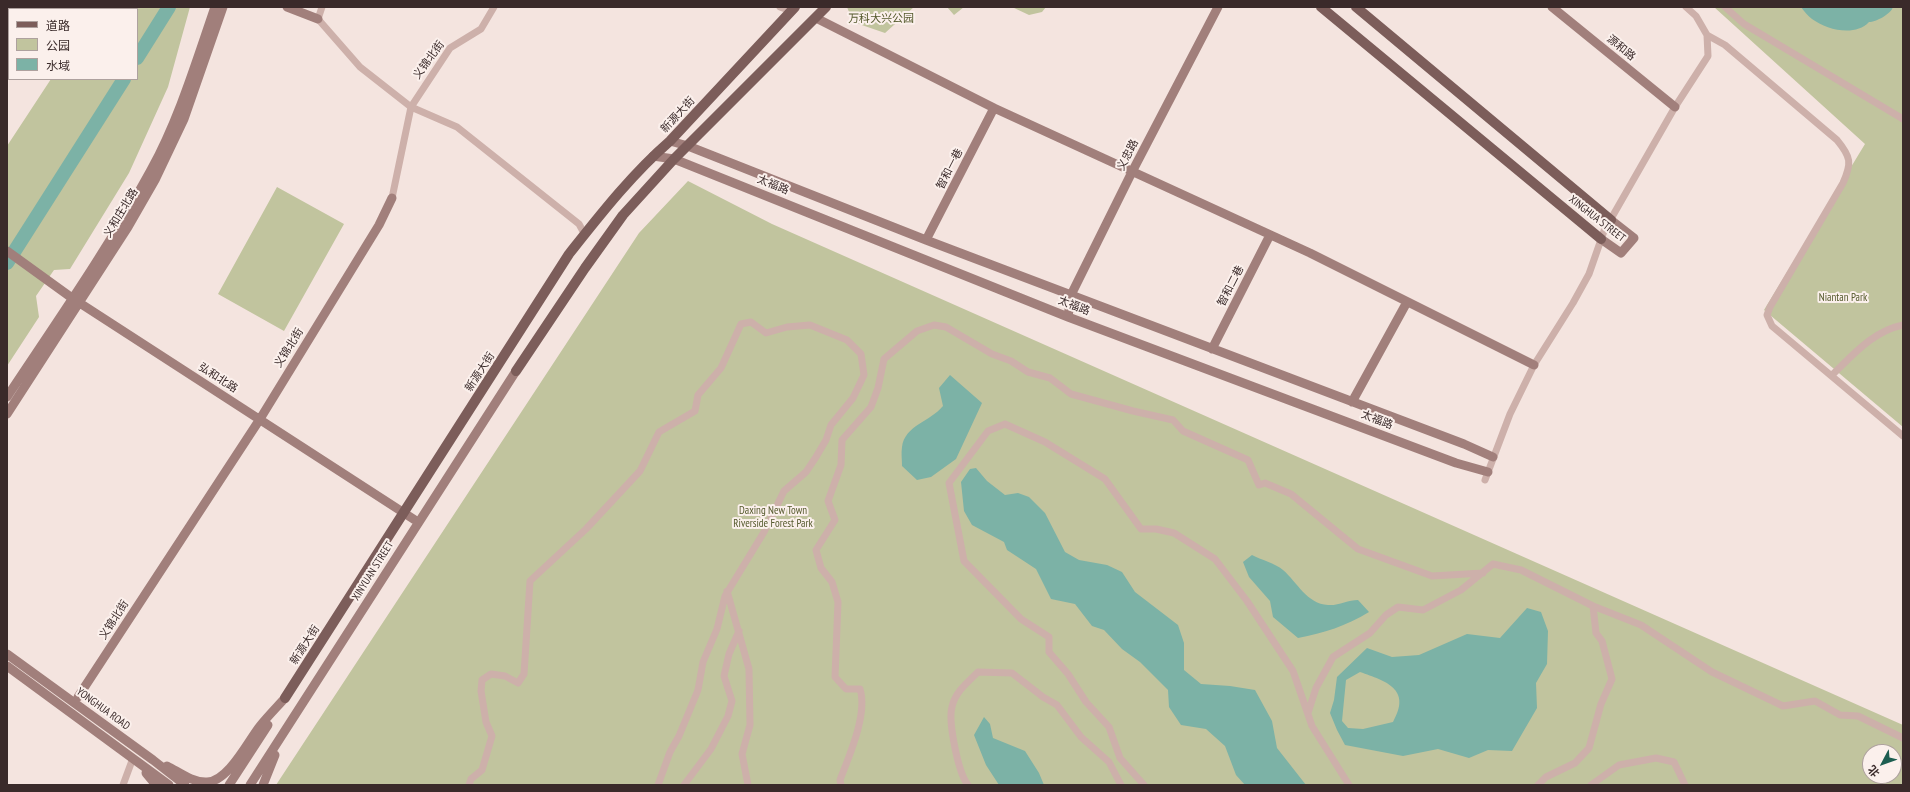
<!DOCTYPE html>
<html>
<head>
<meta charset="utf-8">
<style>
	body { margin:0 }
	#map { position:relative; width:1910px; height:792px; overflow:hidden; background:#f4e4df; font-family:"PT Sans Narrow","Noto Sans SC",sans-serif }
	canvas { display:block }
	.frame { position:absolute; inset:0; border:8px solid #3a2a2a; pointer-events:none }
	.legend { position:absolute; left:8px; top:8px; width:130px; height:72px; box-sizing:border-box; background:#fbf0ec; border:1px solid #aea19e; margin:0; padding:5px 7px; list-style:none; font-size:12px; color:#3a2a2a }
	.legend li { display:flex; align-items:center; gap:8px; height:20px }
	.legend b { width:20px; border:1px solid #aea19e }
	.north { position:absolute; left:1862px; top:744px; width:40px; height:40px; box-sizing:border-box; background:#fbf0ec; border:1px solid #aea19e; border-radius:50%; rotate:229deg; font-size:11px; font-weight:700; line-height:16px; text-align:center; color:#3a2a2a }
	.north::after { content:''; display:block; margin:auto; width:14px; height:18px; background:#1d5d50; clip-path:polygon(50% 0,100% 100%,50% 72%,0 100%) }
</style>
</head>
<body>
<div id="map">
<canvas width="1910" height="792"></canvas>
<div class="frame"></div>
<ul class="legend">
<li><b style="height:5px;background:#7c5d5a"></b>道路</li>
<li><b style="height:11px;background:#c1c49e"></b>公园</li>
<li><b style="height:11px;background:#7cb2a6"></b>水域</li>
</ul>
<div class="north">北</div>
</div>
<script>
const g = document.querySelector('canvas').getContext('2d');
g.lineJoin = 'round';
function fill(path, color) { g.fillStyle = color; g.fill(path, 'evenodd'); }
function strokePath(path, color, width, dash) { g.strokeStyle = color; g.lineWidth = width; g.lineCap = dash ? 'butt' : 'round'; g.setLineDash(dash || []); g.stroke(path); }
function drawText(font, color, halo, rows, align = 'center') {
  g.font = font + ' "PT Sans Narrow","Noto Sans SC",sans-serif'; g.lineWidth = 4; g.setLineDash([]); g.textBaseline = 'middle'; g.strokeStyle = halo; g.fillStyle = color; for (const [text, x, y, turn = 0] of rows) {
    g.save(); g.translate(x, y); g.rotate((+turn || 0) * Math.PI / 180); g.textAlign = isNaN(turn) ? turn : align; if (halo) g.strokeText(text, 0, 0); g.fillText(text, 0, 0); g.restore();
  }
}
fill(new Path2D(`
	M97,7h93l-22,80 -39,86 -59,96 -16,1 -18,26 3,21 -32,49v-220l44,-67h86v-70h-41z
	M847,7h67l-29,26 -32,-11z
	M947,7h17l-10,8z
	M1012,7h34l-4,5 -13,3z
	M1714,7h189v420l-139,-117 101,-166z
	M688,181l84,43 1131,501v60h-1627l363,-552zM1870,752h24v24h-24z
	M277,187l67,37 -60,107 -66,-37z`), '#c1c49e');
fill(new Path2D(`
	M1801,7h92c-2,7 -17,15 -24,15 -14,15 -42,8 -57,-3 -4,-3 -8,-8 -11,-12z
	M950,375l32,28 -26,56 -25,18 -14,3 -15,-14c0,-6 -1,-13 0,-19 3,-22 28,-25 41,-41l-4,-18z
	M976,468l11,13 18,14 13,-2 11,4 16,16 20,39 14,8 28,5 15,7 13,20 43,33 6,18v27l17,14 29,2 25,4 17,31 5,27 29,37h-61l-9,-10 -11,-29 -19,-17 -25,-4 -12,-18 -1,-17 -28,-28 -18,-13 -18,-19 -12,-4 -17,-22 -24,-5 -15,-30 -29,-19 -3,-8 -32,-17 -8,-14 -3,-29 9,-13z
	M1252,555c9,5 23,8 31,15 14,12 24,34 45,35 10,1 20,-5 30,-5l11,12c-23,14 -45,21 -71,26l-25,-21 -3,-16 -21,-24 -6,-15z
	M1527,608l14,4 7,19 -1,33 -11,19 1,25 -25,43 -24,-1 -19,8 -31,-9 -35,7 -58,-11 -8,-15 -7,-17 4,-13 3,-23 30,-29 25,9 27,-2 48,-21 33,4zM1360,672c26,9 52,17 33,50l-30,7 -15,-1 -6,-7 4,-41z
	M984,717l6,7 3,14 32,13 14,22 5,12h-45l-13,-20 -12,-30z`), '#7cb2a6');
strokePath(new Path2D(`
	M137,58l32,-51
	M7,263l117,-184`), '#7cb2a6', 14);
strokePath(new Path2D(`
	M322,7l-4,12 42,48 51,40 46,20 122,97 6,11
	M780,7l11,4
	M1725,7l19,17 159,95
	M1707,35l18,10 112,95c14,17 15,23 6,43l-73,124 -3,8 5,11 131,110
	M392,198l19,-91 39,-59 31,-19 13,-22
	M1832,375c21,-20 41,-44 71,-50
	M1485,480l25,-66 24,-49 39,-62 16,-29 15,-43 71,-124 33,-51 -1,-21 -11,-19 -10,-9
	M727,591l22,78 1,56 -8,29 6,31
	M1593,606l48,19 71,47 71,34 32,-5 25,14 18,1 45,22
	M1308,713l8,-25 17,-31 37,-24 16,-18 12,-8 25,3 38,-20 32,-26 28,6 72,36 3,27 6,8 10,38 -11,25 -12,44 -14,15 -29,14 -8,8
	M123,785l10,-27
	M469,785l2,-6 11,-9 10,-34 -6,-14 -5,-31 1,-11 9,-6 14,2 13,7 6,-9 6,-93 56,-52 54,-58 19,-39 36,-21 3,-16 23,-27 20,-44 10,-2 15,11 21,-6 23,-2 37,15 14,14 3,21 -11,23 -22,27 -5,15 -10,17 -10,15 -22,19 -20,41 -39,64 -8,33 -14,33 -5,28 -19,46 -9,16 -12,33
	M684,785l27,-36 17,-33 4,-15 -8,-25 5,-22 10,-23
	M841,785l-1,-5c9,-24 28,-66 20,-91h-14l-11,-12 3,-75 -6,-20 -11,-14 -5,-18 19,-30 -7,-19 13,-36 1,-25 29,-33 7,-19 6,-29 33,-28 17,-6 12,2 46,27 19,7 17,11 22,6 21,16 62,17 40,9 10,11 65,29 11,25 6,-2 26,11 67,55 74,27 51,-3
	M968,785c-10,-12 -20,-64 -16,-78 3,-15 16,-25 26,-35l34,1 31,24 14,8 24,32 28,25 12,23
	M1144,785l-24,-27 -11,-31 -23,-25 -18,-28 -19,-22v-15l-28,-18 -57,-58 -15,-78 39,-52 17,-7 40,18 60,37 36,50h15l18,4 41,26 32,42 46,70 19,55 37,59
	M1591,785l28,-20 37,-7 18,4 11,23`), '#cdb0aa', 7);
strokePath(new Path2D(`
	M287,7l31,12
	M1552,7l123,100
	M816,18l178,90 316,145 224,112
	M670,141l18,5 238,94 538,204 29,13
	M653,156l21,3 394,158 388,146 32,9
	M1601,239l20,14 13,-15 -23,-18
	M926,240l68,-132
	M7,251l65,47 346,224
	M1068,317l3,-22 61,-123 86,-165
	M1212,349l58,-114
	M7,397c49,-74 101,-148 144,-227 28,-51 45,-108 64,-163
	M1352,402l55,-100
	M7,414l121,-187 27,-47 29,-61 39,-112
	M7,654l146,106 32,25
	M7,666l162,119
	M78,697l182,-278 119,-194 13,-27
	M167,766c12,6 26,17 40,16 21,0 41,-41 53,-56 8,-10 17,-19 25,-28
	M146,773l10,12
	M229,785l39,-60
	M250,785l266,-414
	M263,785l12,-30`), '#a17f7b', 9);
strokePath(new Path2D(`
	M1321,7l280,232
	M1356,7l255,213
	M516,371l69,-103 38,-53 51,-56 152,-152
	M285,698l284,-444c31,-39 62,-79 101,-113l125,-134`), '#7c5d5a', 10);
drawText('11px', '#54592c', '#fbf0ec', [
	["万科大兴公园",881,19],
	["Niantan Park",1843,298],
	["Daxing New Town",773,511],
	["Riverside Forest Park",773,524]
]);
drawText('11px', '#3a2a2a', '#fbf0ec', [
	["源和路",1621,48,39],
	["义锦北街",429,60,-54],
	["新源大街",678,115,-47],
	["义忠路",1128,155,-63],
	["智和一巷",950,169,-63],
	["太福路",773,185,22],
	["义和庄北路",121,213,-59],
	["XINGHUA STREET",1597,219,38],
	["智和二巷",1231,286,-63],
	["太福路",1074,306,21],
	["义锦北街",289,348,-58],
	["新源大街",480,372,-57],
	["弘和北路",218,378,33],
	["太福路",1377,420,21],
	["XINYUAN STREET",373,571,-58],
	["义锦北街",114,620,-57],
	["新源大街",305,645,-57],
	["YONGHUA ROAD",103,709,36]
]);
</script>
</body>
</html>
